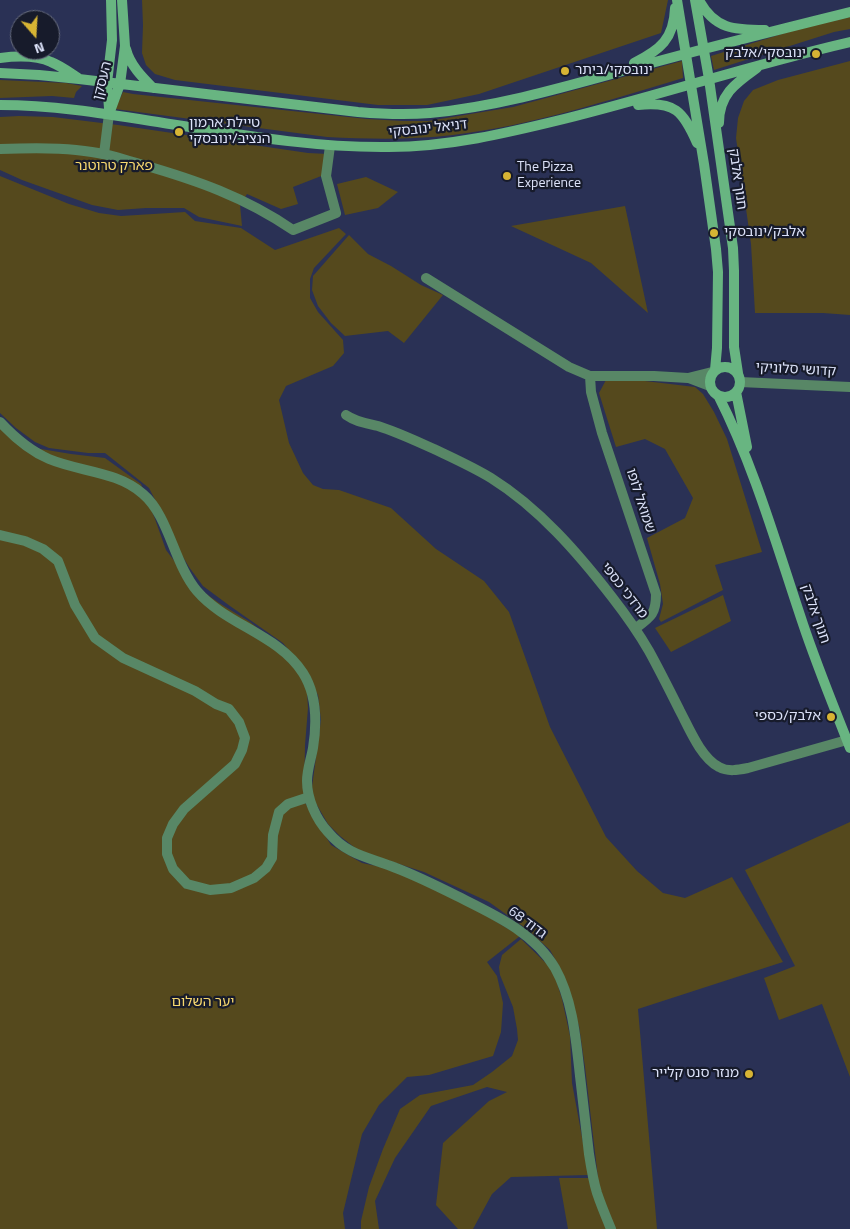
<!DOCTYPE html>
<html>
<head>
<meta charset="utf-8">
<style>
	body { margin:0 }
	#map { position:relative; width:850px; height:1229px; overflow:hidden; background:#2a3155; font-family:"Titillium Web",sans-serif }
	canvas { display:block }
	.north { position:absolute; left:10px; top:10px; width:50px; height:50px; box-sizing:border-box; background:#171b2b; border:1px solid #666b7d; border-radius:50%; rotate:161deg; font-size:14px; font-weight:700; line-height:20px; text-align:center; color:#dce2f9 }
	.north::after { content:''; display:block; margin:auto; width:18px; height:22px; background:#d7b434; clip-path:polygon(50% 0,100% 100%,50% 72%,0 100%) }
</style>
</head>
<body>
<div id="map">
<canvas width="850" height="1229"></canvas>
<div class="north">N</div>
</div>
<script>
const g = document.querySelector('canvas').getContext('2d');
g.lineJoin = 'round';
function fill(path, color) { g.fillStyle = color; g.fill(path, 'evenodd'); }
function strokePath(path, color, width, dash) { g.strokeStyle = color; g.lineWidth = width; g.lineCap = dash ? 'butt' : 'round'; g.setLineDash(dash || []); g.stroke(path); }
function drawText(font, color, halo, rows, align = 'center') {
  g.font = font + ' "Titillium Web","Noto Sans Hebrew",sans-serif'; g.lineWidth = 4.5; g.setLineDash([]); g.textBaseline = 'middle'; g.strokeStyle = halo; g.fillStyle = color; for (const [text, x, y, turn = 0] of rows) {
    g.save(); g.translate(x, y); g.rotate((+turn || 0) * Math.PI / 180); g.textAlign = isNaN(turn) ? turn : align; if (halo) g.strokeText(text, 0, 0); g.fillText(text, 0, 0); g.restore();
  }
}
fill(new Path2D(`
	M142,0h526l-7,33 -182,61 -52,11h-49l-203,-25 -20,-6 -9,-9 -4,-12 1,-28z
	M850,17v12l-16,3 -120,38 -3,-14 87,-27z
	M682,61l1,17c-74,22 -153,48 -230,57 -42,5 -84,4 -126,2l-212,-28 8,-17 10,2 234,25 36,2h25l85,-14z
	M850,61v254l-27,-2h-68l-4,-69 -15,-106 2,-20 6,-17 9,-11 25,-10z
	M0,80l66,3 16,3 -6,6 -2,6 -22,-2 -52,2z
	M19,116l34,1 65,8 190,28 20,1 1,19 -36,14 5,17 -17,5 -34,-15 -7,11 2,21 -43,-9 -15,-9h-38l-28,2 -26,-5 -70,-25 -22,-10v-53z
	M0,176l69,28 30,9 22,3 64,-4 10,9 46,7 34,22 64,-22 7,6 -32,34 -4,11v19l8,14 25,28 1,13 -11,13 -47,20 -7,14 10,43 14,30 10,12 10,4 16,1 52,18 45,41 48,32 25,31 41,115 56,110 31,34 26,22 22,5 47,-21 51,85 -145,47 19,220h-89l-9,-51h39l-13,-111 -6,-41 -20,-60 -9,-16 -22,-20 -39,-28 -65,-30 -65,-21 -19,-15 -12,-12 -14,-24 -2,-13 9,-67 -3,-25 -18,-32 -17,-20 -53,-37 -27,-20 -14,-19 -15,-25 -11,-27 -14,-27 -44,-35h-17l-39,-5 -14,-6 -19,-14 -16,-15z
	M366,177l32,15 -20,16 -33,7 -8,-31z
	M625,206l23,107 -57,-50 -80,-37z
	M349,235l19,19 23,12 30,19 22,10 -39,48 -16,-12 -43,5 -14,-13 -13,-17 -6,-16 1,-14z
	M606,380l39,1 50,6 8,7 11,18 13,27 35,113 -47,13 8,25 -62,32 -2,-3 4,-15 -3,-20 -13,-46 38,-20 8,-20 -28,-49 -20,-10 -29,8 -17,-54z
	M0,422l35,26 36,6 34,4 36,26 14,35 11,31 25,33 28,20 31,19 32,25 24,28 2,33 -3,37 -1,56 27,44 31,18 24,5 74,32 60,36 -33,26 10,14 6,27 -2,29 -8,24 -64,19 -22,2 -28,28 -17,29 -19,79 2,16h-345z
	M723,595l8,26 -60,31 -16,-24z
	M850,822v255l-28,-73 -43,16 -15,-42 31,-12 -50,-96z
	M521,939l32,31 9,29 8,37 2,47 17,92 -78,2 -19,17 -19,35h-15l-22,-24 7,-62 46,-42 18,-9 -20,-5 -56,19 -36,52 -20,43 4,28h-18v-8l8,-34 14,-38 17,-40 20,-14 53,-10 19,-13 20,-16 6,-16 -1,-11 -4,-22 -13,-32 -1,-8 3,-12z`), '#55491d');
strokePath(new Path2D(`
	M0,149c25,-1 51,-2 76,1 9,1 18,2 27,4 12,2 24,7 37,10 56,16 105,33 153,66l43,-17 -10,-37 4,-30
	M104,154l5,-40
	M426,278l143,89 21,9h64l34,2 24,-6
	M590,376l1,16 11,41 54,161c0,20 -5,23 -20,34
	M689,378l21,8
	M740,382l110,5
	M346,415c10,7 20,8 32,11 19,6 38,15 56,23 19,9 39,18 57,29 48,30 87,75 121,119 14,18 26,35 37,54 11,20 21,40 31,60 9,17 21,47 39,56 9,5 19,3 29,1l99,-28
	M0,422c14,15 30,29 49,37 31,13 68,12 94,35 26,22 31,70 54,97 29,34 81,43 106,82 14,22 14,50 10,75 -2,11 -6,22 -6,33 0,18 9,38 21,51 20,24 41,25 68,36 21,8 41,18 61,28 36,18 77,36 98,72 18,32 21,72 25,108 3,26 6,52 9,78 2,13 4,26 8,39 4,12 9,24 14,36
	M0,535l25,6 18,8 15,12 17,44 20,33 28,20 72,33 21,13 13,5 10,13 6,16 -3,12 -7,14 -51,45 -11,15 -6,14v16l6,15 14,15 23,6 21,-2 23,-10 12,-10 6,-10 1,-23 6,-23 9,-8 21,-7`), '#588766', 10);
strokePath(new Path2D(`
	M677,0l27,164 12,85 2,23 -1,76 -2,22
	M695,0l14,79 24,169 1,23v76l4,26
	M699,0c15,29 35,30 66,30
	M126,49c4,16 16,28 27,39
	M0,58c16,-2 36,-3 51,4 10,4 18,10 27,16
	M634,63c26,-13 40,-24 41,-55
	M0,73l39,2 40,4 279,33c24,2 48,3 72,1 73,-7 144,-29 214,-48 69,-19 137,-36 206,-53
	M0,105c51,0 101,8 151,16 79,12 158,27 238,26 59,0 118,-14 175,-28 96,-24 190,-55 286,-77
	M638,105c37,-4 45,6 59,38
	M109,108l-2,-25 5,-43 -1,-40
	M109,114l11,-30 5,-38 -3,-46
	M719,123c0,-29 17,-40 38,-55
	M710 382a15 15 0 1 1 30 0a15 15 0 1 1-30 0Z
	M736,392l11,55
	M718,395c37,73 59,152 85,229 14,42 31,83 47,124`), '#68b581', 10);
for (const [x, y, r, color] of [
	[816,54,5,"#d7b434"],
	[565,71,5,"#d7b434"],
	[179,132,5,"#d7b434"],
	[507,176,5,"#d7b434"],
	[714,233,5,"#d7b434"],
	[831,717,5,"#d7b434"],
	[749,1074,5,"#d7b434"]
]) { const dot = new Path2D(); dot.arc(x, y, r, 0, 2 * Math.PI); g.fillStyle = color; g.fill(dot); strokePath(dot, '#171b2b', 2); }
drawText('14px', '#dce2f9', '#171b2b', [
	["ינובסקי/אלבק",806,54,"right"],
	["ינובסקי/ביתר",575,71],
	["טיילת ארמון",189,124],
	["הנציב/ינובסקי",189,140],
	["The Pizza",517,168],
	["Experience",517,184],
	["אלבק/ינובסקי",724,233],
	["אלבק/כספי",821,717,"right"],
	["מנזר סנט קלייר",739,1074,"right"]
], 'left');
drawText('14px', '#dce2f9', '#171b2b', [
	["העסקן",103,81,-76],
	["דניאל ינובסקי",428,129,-6],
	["חנוך אלבק",737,179,82],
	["קדושי סלוניקי",796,370,3],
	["שמואל לופו",640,501,72],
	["מרדכי כספי",624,591,52],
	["חנוך אלבק",815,614,71],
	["גדוד 68",527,923,37]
]);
drawText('14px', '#f6d76e', '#171b2b', [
	["פארק טרוטנר",114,167],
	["יער השלום",203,1003]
]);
</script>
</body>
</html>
